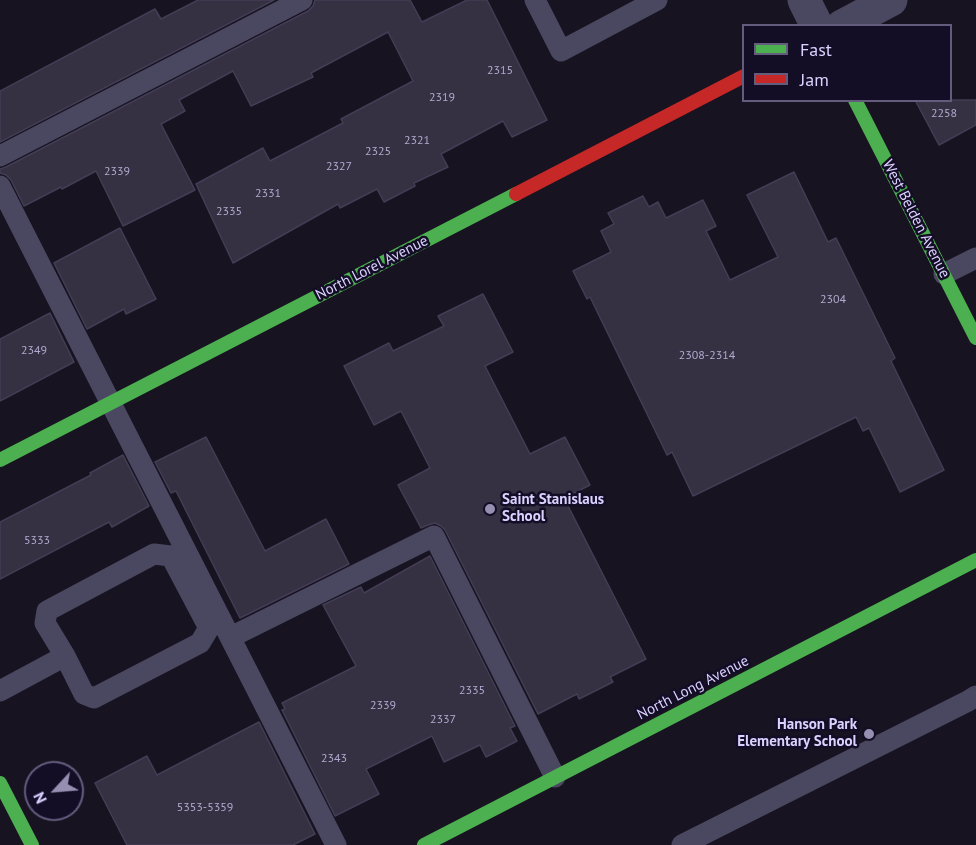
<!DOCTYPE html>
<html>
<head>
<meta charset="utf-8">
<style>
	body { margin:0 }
	#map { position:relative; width:976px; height:845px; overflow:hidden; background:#171320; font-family:"PT Sans",sans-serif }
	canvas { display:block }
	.legend { position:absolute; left:742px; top:24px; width:210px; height:78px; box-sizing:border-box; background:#140d26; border:2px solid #645c7d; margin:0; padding:8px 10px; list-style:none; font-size:18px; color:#dbd2ff }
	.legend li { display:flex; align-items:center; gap:12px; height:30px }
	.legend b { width:30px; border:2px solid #645c7d }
	.north { position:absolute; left:24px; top:761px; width:60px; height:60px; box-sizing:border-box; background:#140d26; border:2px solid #645c7d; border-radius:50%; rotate:244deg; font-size:16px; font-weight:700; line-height:24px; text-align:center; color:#dbd2ff }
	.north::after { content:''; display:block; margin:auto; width:21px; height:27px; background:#968fb1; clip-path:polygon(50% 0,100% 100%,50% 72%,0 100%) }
</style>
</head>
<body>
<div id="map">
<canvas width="976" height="845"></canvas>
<ul class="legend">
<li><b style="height:8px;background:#4caf50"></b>Fast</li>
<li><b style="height:8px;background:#c62828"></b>Jam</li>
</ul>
<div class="north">N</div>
</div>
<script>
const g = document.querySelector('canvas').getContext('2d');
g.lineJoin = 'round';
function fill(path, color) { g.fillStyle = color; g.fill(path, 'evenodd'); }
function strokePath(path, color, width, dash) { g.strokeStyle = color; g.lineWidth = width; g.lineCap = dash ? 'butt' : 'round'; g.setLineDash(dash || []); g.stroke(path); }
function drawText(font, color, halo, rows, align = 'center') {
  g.font = font + ' "PT Sans",sans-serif'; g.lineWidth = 5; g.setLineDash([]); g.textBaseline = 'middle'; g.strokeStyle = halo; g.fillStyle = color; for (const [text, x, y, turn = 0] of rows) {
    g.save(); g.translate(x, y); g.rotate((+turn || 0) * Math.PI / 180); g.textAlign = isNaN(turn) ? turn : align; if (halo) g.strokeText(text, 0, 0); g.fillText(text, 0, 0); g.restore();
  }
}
const building = new Path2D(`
	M198,0h76l-274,142v-51l155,-82 6,10z
	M315,0h95l12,22 45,-22h20l60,120 -35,17 -9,-16 -62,33 7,13 -34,16 1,3 -31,16 -7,-13 -37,19 -2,-4 -105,59 -37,-79 67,-36 7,13 73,-38 -2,-4 72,-38 -25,-49 -77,41 2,4 -62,29 -18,-35 -54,29 6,11 -24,13 34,66 -72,36 -27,-55 -34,18 -1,-2 -37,19 -13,-26 -5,-5 -6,-2v-4l6,-2 302,-156 5,-5z
	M915,100h61v25l-37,20z
	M794,172l34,70 8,-4 59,120 -4,3 53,109 -44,22 -31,-64 -6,3 -7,-14 -163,79 -21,-44 -5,3 -77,-158 -3,2 -14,-28 38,-19 -10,-21 13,-7 -6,-11 35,-17 6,11 9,-5 8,16 37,-18 13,26 -10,5 24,49 48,-23 -31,-62z
	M120,228l36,71 -30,15 -2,-5 -37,20 -33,-66z
	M483,294l30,58 -28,14 45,88 35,-17 25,48 -26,13 82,161 -36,18 3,5 -34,17 -2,-5 -39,20 -93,-184 -4,-4 -6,-3 -7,2 -7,3 -23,-43 32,-17 -29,-57 -27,14 -30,-59 45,-23 4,8 51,-25 -6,-10z
	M50,313l24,49 -74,39v-62z
	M206,437l59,114 61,-32 23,45 -109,54 -64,-127 -5,2 -16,-31z
	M123,455l26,51 -37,21 -3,-5 -109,57v-57l91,-47 -1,-2z
	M430,556l85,170 -5,2 7,13 -31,16 -6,-12 -36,17 -12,-26 -66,33 13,25 -44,22 -53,-106 3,-1 -3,-6 74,-37 -33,-61 38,-18 3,6z
	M259,722l56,112 -22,11h-166l-32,-62 52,-27 10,19z`);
fill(building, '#353142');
strokePath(building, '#433d55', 1.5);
strokePath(new Path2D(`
	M535,0l26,51 96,-51
	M0,156l302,-156
	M0,186l336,659
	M944,274l32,-16
	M154,554l17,2 38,72 -9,15 -106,55 -10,-4 -19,-38 -20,-33 2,-12z
	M231,637l203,-101 121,241
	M0,691l65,-35
	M682,845l286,-144 8,-5`), '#4a4761', 21);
strokePath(new Path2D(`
	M804,0l13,26
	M842,26l49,-26`), '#4a4761', 33);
strokePath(new Path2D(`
	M855,100l121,238
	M0,460l516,-266
	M0,783l32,62
	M424,845l552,-285`), '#4caf50', 14);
strokePath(new Path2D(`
	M516,194l228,-118`), '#c62828', 14);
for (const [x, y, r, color] of [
	[490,509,6,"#968fb1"],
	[869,734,6,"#968fb1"]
]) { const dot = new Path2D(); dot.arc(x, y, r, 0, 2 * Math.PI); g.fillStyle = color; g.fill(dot); strokePath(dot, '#140d26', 2); }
drawText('12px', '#b2aad0', null, [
	["2315",500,71],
	["2319",442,98],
	["2258",944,114],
	["2321",417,141],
	["2325",378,152],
	["2327",339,167],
	["2339",117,172],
	["2331",268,194],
	["2335",229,212],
	["2304",833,300],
	["2349",34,351],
	["2308-2314",707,356],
	["5333",37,541],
	["2335",472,691],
	["2339",383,706],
	["2337",443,720],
	["2343",334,759],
	["5353-5359",205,808]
]);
drawText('15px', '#dbd2ff', '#140d26', [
	["West Belden Avenue",916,219,63],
	["North Lorel Avenue",372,268,-27],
	["North Long Avenue",693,688,-27]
]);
drawText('bold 15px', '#dbd2ff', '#140d26', [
	["Saint Stanislaus",502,500],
	["School",502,517],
	["Hanson Park",857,725,"right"],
	["Elementary School",857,742,"right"]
], 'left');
</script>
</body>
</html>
